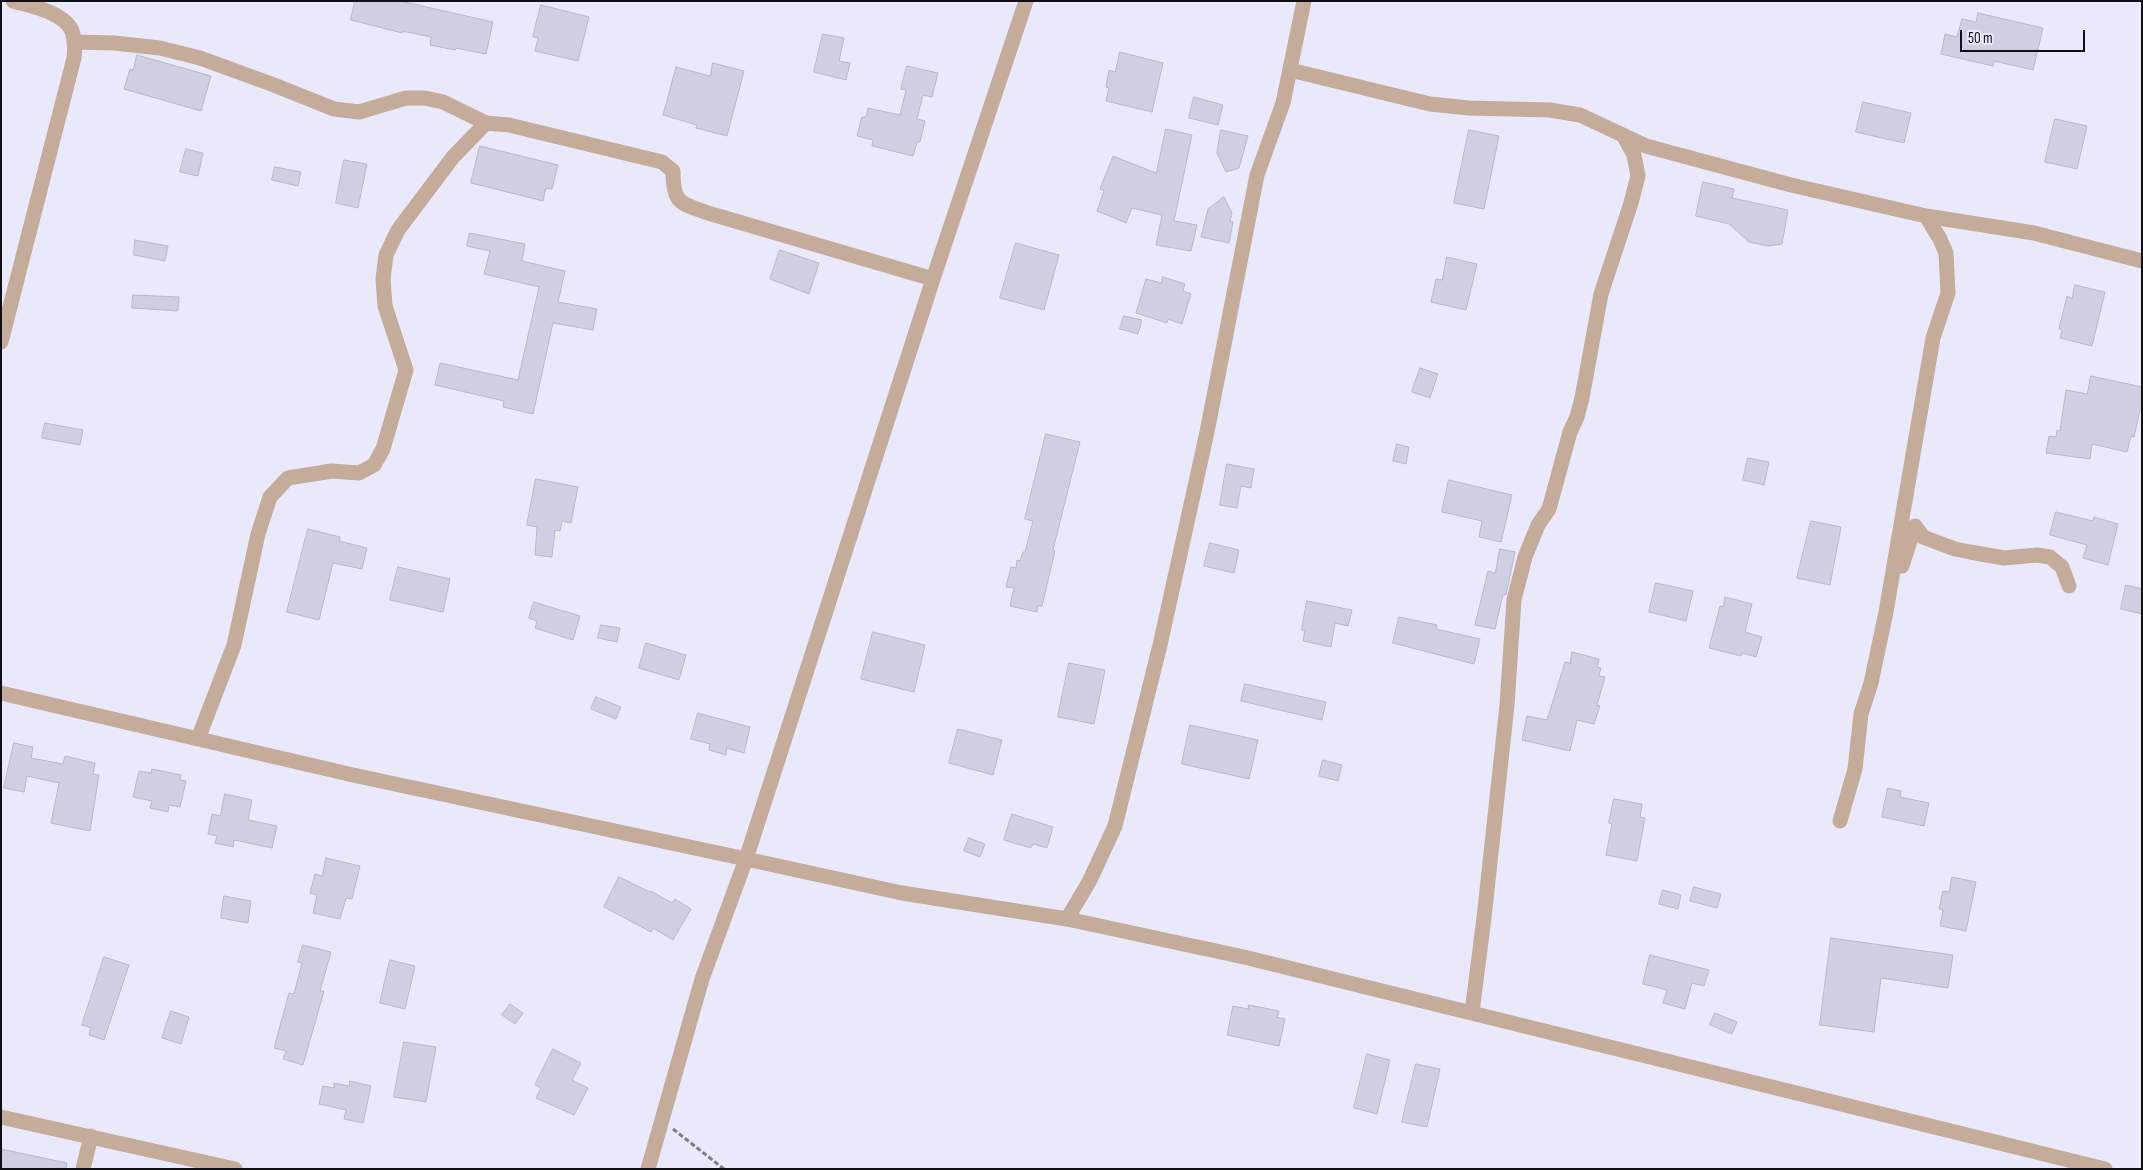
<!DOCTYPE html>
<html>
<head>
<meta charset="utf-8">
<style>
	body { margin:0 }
	#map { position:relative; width:2143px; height:1170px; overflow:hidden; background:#eae9fc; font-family:"Sofia Sans Condensed",sans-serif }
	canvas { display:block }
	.frame { position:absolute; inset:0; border:2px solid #100f15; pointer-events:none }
	.scale { position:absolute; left:1960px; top:30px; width:125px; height:22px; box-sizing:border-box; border:2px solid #100f15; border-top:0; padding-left:6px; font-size:15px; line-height:18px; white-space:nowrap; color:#100f15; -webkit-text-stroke:4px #eae9fc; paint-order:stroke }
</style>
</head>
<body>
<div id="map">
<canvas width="2143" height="1170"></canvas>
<div class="frame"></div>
<div class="scale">50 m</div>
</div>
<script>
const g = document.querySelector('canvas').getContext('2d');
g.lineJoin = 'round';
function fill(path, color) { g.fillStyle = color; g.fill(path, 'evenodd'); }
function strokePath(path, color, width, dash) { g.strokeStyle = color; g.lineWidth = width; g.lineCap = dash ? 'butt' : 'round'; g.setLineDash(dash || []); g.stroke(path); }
const building = new Path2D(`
	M355,1h45l93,21 -7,32 -30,-6 -1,2 -25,-5 1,-8 -29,-6v2l-51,-13z
	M541,5l48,12 -11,44 -43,-10 3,-13 -5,-1z
	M1978,13l65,15 -10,42 -39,-9 -1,5 -52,-12 4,-20 12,3 5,-18 14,3z
	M823,34l21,4 -5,23 11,2 -4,17 -32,-8z
	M1120,52l43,11 -11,49 -46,-11 3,-13 -3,-1 3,-17 6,2z
	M137,55l74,21 -10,35 -77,-22 6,-20 3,1z
	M713,63l31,8 -17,65 -31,-8 1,-3 -34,-10 13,-48 34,9z
	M907,66l31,7 -6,24 -9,-2 -6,24 8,2 -5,21h-3l-4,14 -41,-10 1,-6 -16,-4 5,-19h4l2,-9 32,7 6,-25 -5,-1z
	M1194,97l29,8 -5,20 -29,-7z
	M1863,102l48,11 -7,30 -48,-11z
	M2055,119l32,7 -10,43 -32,-7z
	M1166,129l26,6 -18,86 23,4 -6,26 -35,-6 6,-30 -30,-7 -6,15 -29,-12 7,-20 -4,-2 13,-33 43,17z
	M1221,130l27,6 -9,32 -13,4 -9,-19z
	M1469,130l30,6 -15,73 -30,-6z
	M480,146l78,19 -6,24 -6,-1 -3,13 -72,-18z
	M186,149l17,4 -5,23 -18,-4z
	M344,160l23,4 -9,44 -22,-5z
	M275,167l26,5 -3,14 -26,-6z
	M1703,182l31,7 -2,9 56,12 -6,34 -14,2 -19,-4 -20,-18 -33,-8z
	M1224,197l8,16 -2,8 3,1 -4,21 -28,-6 7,-28z
	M470,233l55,11 -3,17 43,10 -7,31 39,7 -4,21 -40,-7 -20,91 -30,-7 1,-6 -69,-16 5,-22 78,17 21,-93 -55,-13 6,-23 -23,-5z
	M135,240l33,6 -3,15 -31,-6z
	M1016,243l43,12 -15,55 -44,-12z
	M780,250l39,13 -10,31 -39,-15z
	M1447,257l30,7 -11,46 -35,-8 5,-23 6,1z
	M1163,277l22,7 -2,7 8,3 -9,30 -14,-5 -1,4 -31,-10 10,-34 15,4z
	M2075,285l30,7 -13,54 -32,-8 2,-8 -3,-1 8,-33 5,2z
	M133,295l46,2 -1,14 -46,-3z
	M1124,316l18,4 -4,14 -18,-5z
	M1420,368l18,6 -8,24 -18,-6z
	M2091,376l51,11v24l-2,-1 -6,27 -3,-1 -4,16 -35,-8 -2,15 -44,-6 3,-17 7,1 1,-7 3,1 6,-41 21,4z
	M45,423l38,7 -3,15 -38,-7z
	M1046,434l34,8 -27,108 2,1 -13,55h-4l-1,6 -27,-6 4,-18 -8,-1 5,-20 5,1 1,-8 3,1 3,-9h2l8,-31 -8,-2z
	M1397,444l12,3 -3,17 -13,-3z
	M1748,458l21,4 -5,23 -21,-5z
	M1227,464l27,5 -3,19 -10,-2 -4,22 -17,-3z
	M536,479l42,8 -7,36 -9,-2 -2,10 -5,-1 -3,27 -17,-2 2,-28 -10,-2z
	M1449,480l63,15 -11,47 -22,-5 3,-16 -40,-9z
	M2056,512l37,9 1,-4 24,7 -10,41 -25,-7 4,-13 -37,-10z
	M1811,521l30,6 -11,58 -33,-7z
	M308,529l32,8 -1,4 28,7 -5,21 -29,-6 -14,57 -32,-8z
	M1210,543l29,7 -5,23 -30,-7z
	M1500,549l15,3 -5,24 -4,19 -3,-1 -8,35 -20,-4 13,-54 7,2z
	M398,567l52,12 -7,33 -53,-12z
	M1656,583l37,8 -7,30 -37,-9z
	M2126,585l16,4v25l-21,-5z
	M1725,597l27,7 -7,28 17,5 -6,20 -14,-4 -1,3 -32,-8 11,-42 3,1z
	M1307,601l45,9 -4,16 -13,-3 -4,24 -28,-6 2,-11h-3z
	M534,602l46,14 -7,24 -38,-12 2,-7 -8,-3z
	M1399,617l38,8 -1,4 44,10 -6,25 -81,-21z
	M601,625l19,3 -3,14 -19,-4z
	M873,632l52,13 -11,47 -53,-13z
	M646,643l40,12 -7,25 -40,-12z
	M1572,652l27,7 -2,8 4,1 -2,8 6,1 -8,28 3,1 -6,18 -17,-4 -7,31 -48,-11 5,-24 20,4 18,-58 5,1z
	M1069,663l36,7 -11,54 -36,-7z
	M1245,684l81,18 -4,18 -81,-19z
	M596,697l25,10 -5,12 -25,-10z
	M698,713l52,14 -6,26 -17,-5 -1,7 -17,-5 1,-6 -19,-5z
	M1190,725l68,15 -9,39 -67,-15z
	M958,729l44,11 -9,35 -44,-12z
	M14,743l19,4 -2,11 32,6 2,-8 30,7 -2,11 6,1 -9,56 -39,-8 8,-40 -32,-7 -3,16 -20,-4z
	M1323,760l19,5 -4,16 -19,-5z
	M152,769l29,6 -1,5 6,1 -6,26 -11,-2 -1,7 -18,-4 2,-7 -19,-4 6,-26 12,2z
	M1888,788l13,3 -1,6 29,6 -5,23 -42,-9z
	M225,794l27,6 -4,20 29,6 -5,22 -38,-8 -1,7 -18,-4 2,-7 -9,-2 4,-20 8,2z
	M1614,799l28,5 -2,13 5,1 -8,43 -31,-6 6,-31 -3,-1z
	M1012,814l41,13 -6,21 -14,-4 -2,4 -27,-8z
	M969,838l16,6 -5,13 -16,-6z
	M326,858l34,8 -8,33 -6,-1 -6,21 -27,-6 4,-18 -7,-2 5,-19 7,2z
	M619,877l31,15 1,-1 21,12 3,-4 16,10 -18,31 -20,-12 -2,4 -47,-25z
	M1952,877l24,5 -10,49 -26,-5 3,-16 -4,-1 4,-18 6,1z
	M1694,887l27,7 -4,14 -27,-7z
	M1663,890l18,5 -3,14 -19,-5z
	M224,896l27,5 -3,22 -27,-5z
	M1831,938l122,17 -5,33 -67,-10 -7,54 -54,-7z
	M303,945l28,7 -11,39h4l-21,74 -20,-6 3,-8 -12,-3 15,-55 5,1 8,-31 -4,-1z
	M1650,955l59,15 -5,16 -12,-3 -7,26 -22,-6 4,-13 -24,-6z
	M104,957l25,8 -25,75 -15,-5 2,-7 -9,-3z
	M390,960l25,6 -10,43 -25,-6z
	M510,1004l13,9 -8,11 -13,-9z
	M1249,1005l30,6 -2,6 8,2 -6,27 -52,-11 6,-29 15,3z
	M171,1011l18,6 -8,27 -19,-6z
	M1715,1013l22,9 -5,12 -22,-9z
	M404,1042l32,5 -10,55 -32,-5z
	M553,1049l28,14 -9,17 16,8 -14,27 -38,-17 5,-10 -6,-3z
	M1367,1054l23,6 -13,54 -23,-6z
	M1416,1064l24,5 -13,58 -25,-5z
	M350,1081l21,5 -8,37 -19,-4 2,-9 -27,-6 4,-18 11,2v-5l15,3z
	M1,1149l66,14 -1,6h-65z`);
fill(building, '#d0cfe1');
strokePath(building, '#b8b6c8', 1);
strokePath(new Path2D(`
	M673,1129l51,40`), '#7d7c89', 3, [5, 2.5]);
strokePath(new Path2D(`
	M75,42l39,1 46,5 40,10 74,27 60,24 25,3 47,-14h19l18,4 43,21 23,2 153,37 11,9c0,33 7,32 35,42l225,66
	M1290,70l140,34 39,4 81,2 30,5 66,31 145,39 135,31 108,17 108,28
	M1,342l73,-284c1,-9 1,-18 -2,-27 -8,-19 -42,-25 -59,-30
	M1902,566l13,-40 8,11 32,12 15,3 34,6 33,-3 13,2 12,10 7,19
	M1,693l352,82 393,84 156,34 165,26 177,38 861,212
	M198,739l36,-94 24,-111 12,-37 18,-19 44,-7 27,2 15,-8 9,-16 23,-79 -21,-64 -2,-27 3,-24 12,-25 55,-73 33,-34
	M1840,821l15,-52 6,-55 10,-31 15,-71 47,-274 15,-45 -2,-40 -6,-14 -14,-23
	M1067,919l22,-37 26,-56 45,-181 47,-213 50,-257 26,-72 21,-102
	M1472,1012l12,-94 23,-213 7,-105 11,-43 13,-32 11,-16 21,-77 7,-15 5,-19 19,-104 30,-91 7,-27 -4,-21 -11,-20
	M1,1117l234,52
	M83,1169l8,-33
	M648,1169l54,-190 44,-120 187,-580 93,-278`), '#c4ab9a', 15);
</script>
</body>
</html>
